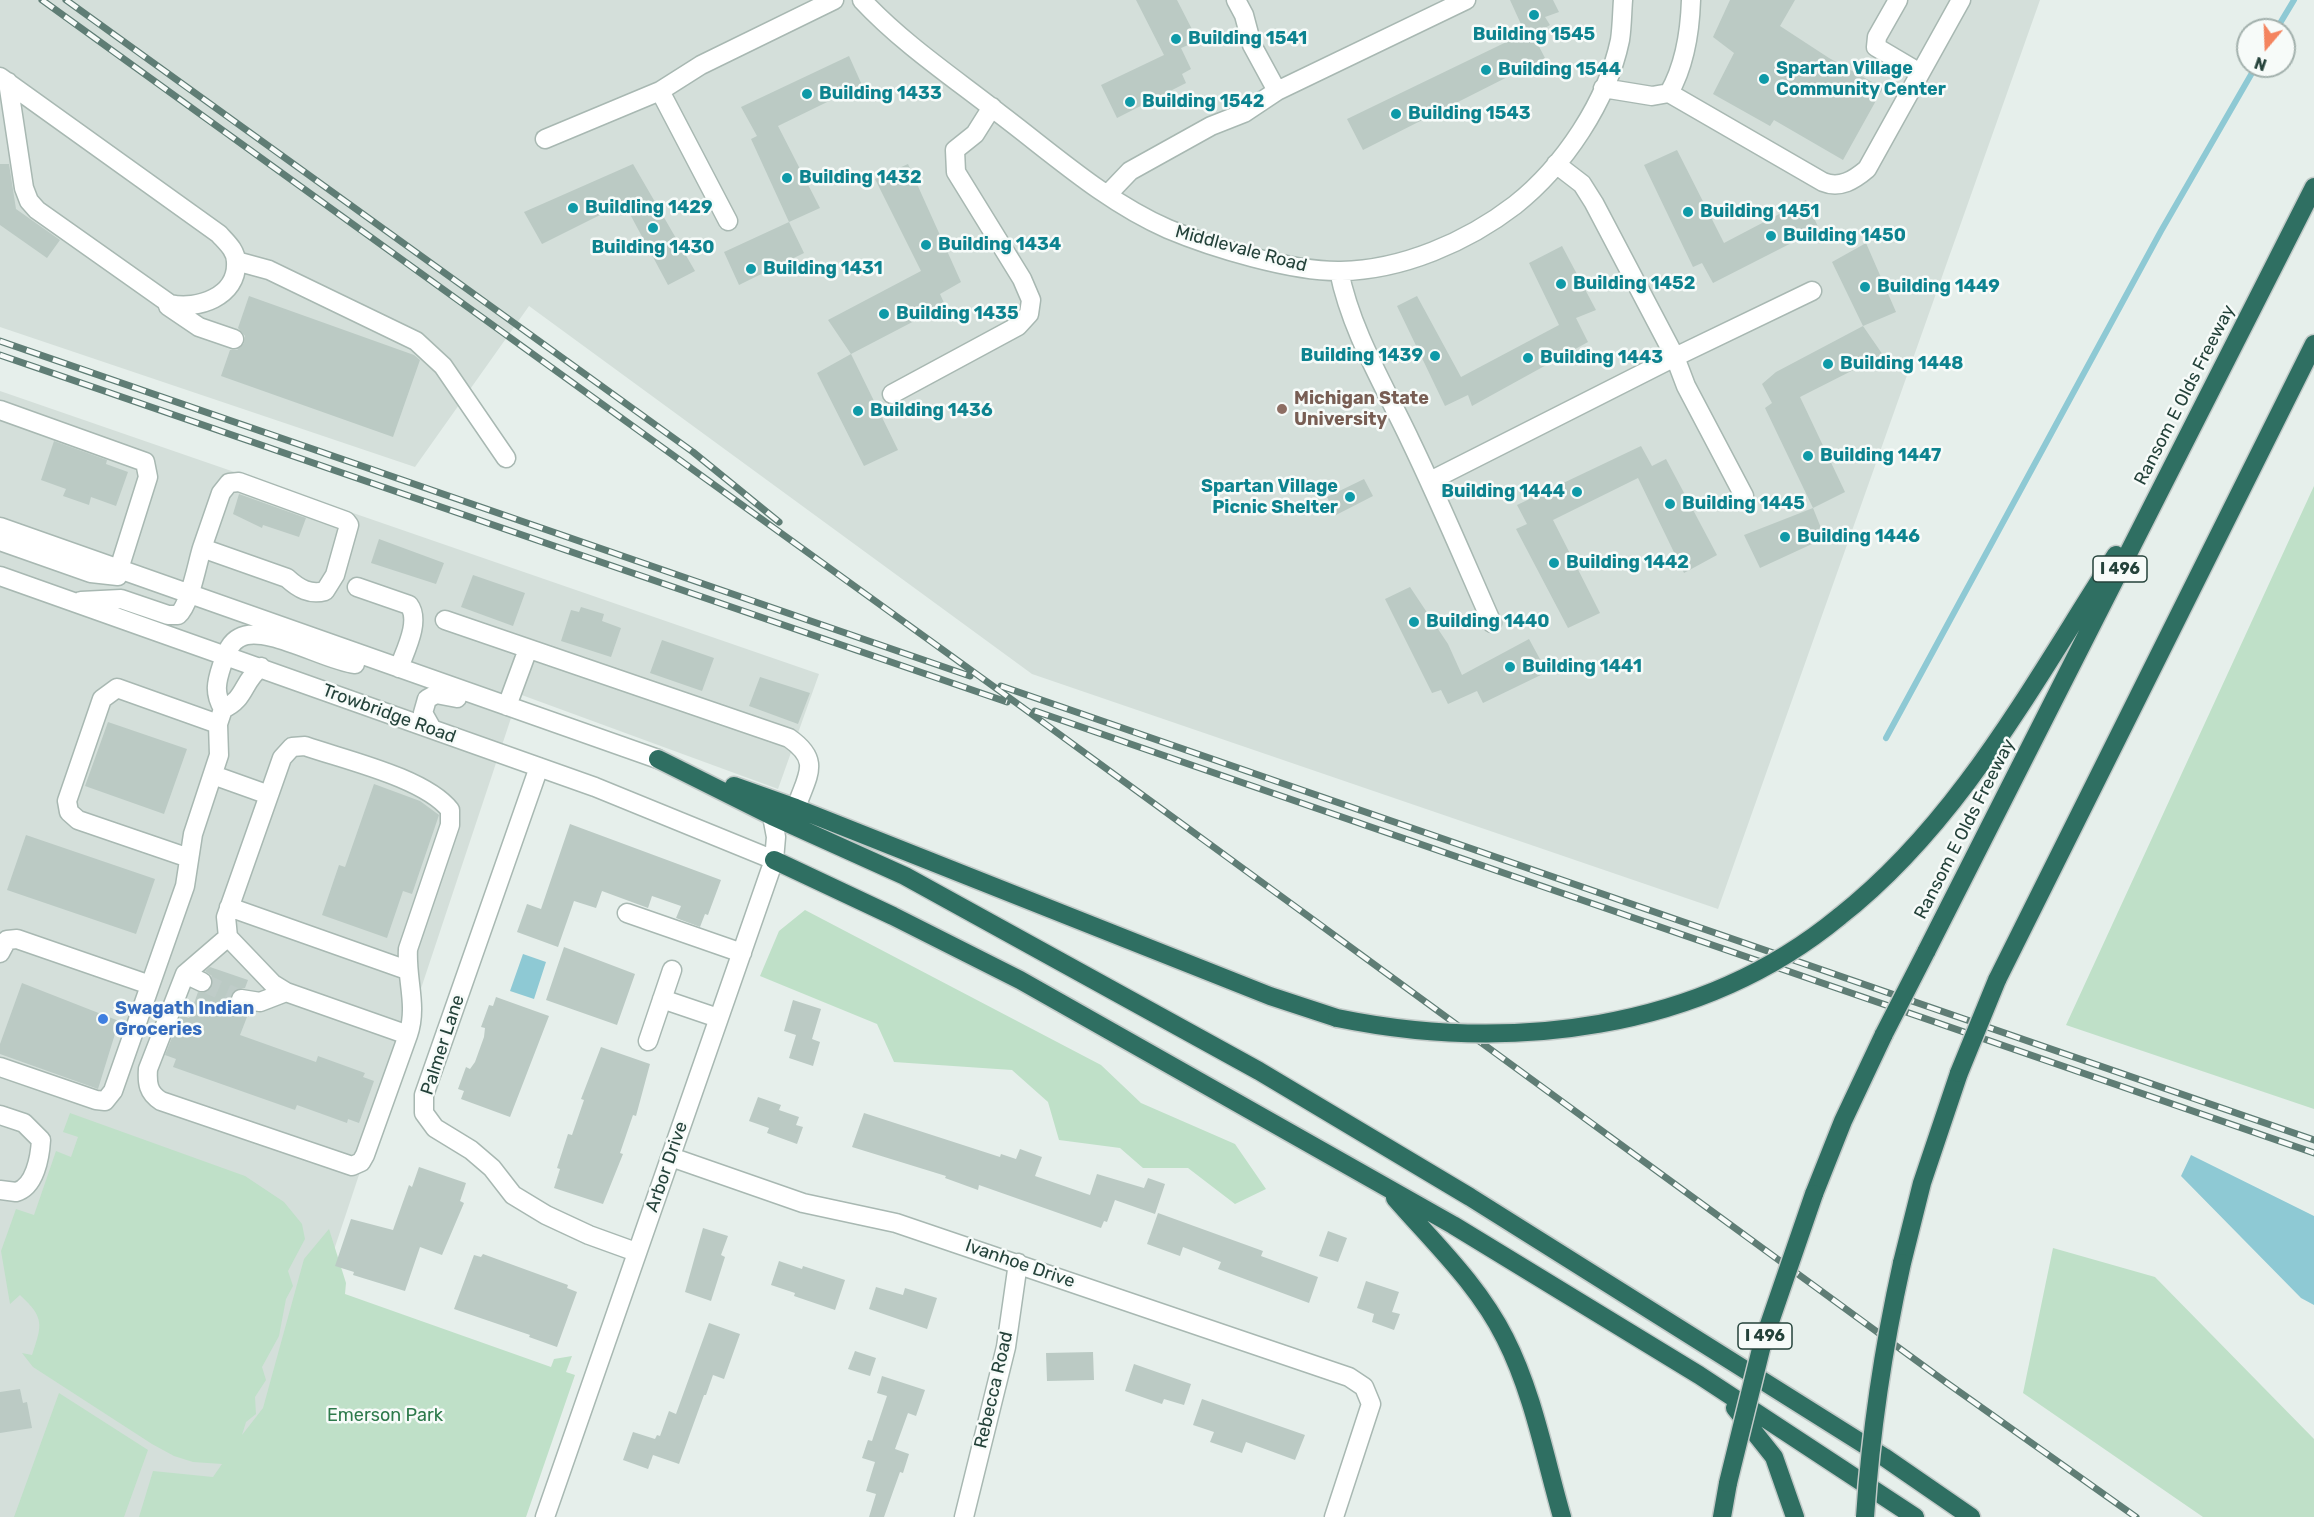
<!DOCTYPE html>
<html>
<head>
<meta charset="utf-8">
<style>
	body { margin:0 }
	#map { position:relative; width:2314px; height:1517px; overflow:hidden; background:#e6efeb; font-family:Rubik,sans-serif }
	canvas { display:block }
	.north { position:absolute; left:2236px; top:18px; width:60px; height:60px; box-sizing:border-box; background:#f7fbf9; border:2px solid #a3b1ad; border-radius:50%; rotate:199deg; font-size:16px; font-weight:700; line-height:24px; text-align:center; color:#24423a }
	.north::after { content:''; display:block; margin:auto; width:21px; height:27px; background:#f4845f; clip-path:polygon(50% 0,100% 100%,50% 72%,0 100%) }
</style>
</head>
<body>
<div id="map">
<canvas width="2314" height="1517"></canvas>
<div class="north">N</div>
</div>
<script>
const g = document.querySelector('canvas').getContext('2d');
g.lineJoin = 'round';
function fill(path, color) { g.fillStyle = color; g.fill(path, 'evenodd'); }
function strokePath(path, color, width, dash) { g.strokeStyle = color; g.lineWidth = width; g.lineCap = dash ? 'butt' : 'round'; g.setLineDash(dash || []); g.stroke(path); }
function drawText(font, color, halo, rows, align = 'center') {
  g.font = font + ' Rubik,sans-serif'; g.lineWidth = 5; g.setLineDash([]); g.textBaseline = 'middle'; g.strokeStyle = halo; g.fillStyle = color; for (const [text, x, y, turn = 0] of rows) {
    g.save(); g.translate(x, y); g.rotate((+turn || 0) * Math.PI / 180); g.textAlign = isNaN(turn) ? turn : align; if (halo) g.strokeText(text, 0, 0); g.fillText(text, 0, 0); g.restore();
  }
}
fill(new Path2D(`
	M0,0h2040l-322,909 -686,-235 -503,-368 -114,161 -415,-140z
	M0,391l819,283 -41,115 -259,-95 -197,592 -82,231h-240z`), '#d4dfda');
fill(new Path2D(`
	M2314,486v623l-248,-84z
	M805,910l296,155 40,38 94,41 31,45 -31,15 -47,-36h-45l-23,-20 -61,-8 -11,-38 -36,-32 -118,-8 -17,-38 -117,-48 19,-45z
	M70,1113l175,63 39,26 18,22 3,15 -17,32 5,15 -7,13 -7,37 -17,31 4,13 -11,17 1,17 -10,8 -4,13 21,-27 41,-149 25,-30 17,54 -1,11 206,73 3,-8 18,-3 -6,16 9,3 -49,142h-387l14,-46 60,6 9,-13 -29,-2 -19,-6 -22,-12 -119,-77 -11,-14 10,2c10,-30 13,-37 -12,-60l-10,9 -9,-53 15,-42 18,6 22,-64 15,6 7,-20 -15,-5z
	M2053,1248l102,29 159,162v78h-111l-180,-124z
	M59,1393l89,57 -24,67h-110z`), '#bfe0c8');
fill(new Path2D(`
	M523,954l23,8 -12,37 -24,-8z
	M2191,1155l123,61v89l-13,-7 -120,-122z`), '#8ec9d4');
strokePath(new Path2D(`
	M2276,30l18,-30
	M1886,738l275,-507 95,-165`), '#8ec9d4', 6);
fill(new Path2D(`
	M1136,0h41l21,41 -17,7 10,21 -9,5 4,9 -69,35 -16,-33 63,-30z
	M1510,0h43l6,12 -14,5 5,8 -17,10 12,23 -182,92 -16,-31 178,-86z
	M1730,0h65l-15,26 49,32 54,30 -40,72 -69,-40 -4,6 -57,-32 21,-41 -21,-16z
	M849,56l13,29 -84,41 42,82 -31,14 -38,-83 6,-3 -16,-29z
	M1677,150l47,93 82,-43 13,29 -106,54 -11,-20 -9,4 -49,-102z
	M0,164h9l7,45 44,31 -13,18 -47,-33z
	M633,164l62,107 -27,14 -44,-82 -82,41 -18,-32z
	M908,164l53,118 -21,12 5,11 -94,49 -23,-34 93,-49 -46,-92z
	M789,222l15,31 -65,32 -15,-33z
	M1866,243l30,69 -33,14 -31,-64z
	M1562,246l34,64 -20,8 12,24 -116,64 -4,-11 -23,11 -48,-100 20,-10 44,81 98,-52 -30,-62z
	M249,296l165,59 6,5 -27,77 -172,-61 9,-26h7l7,-7 1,-7 -7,-8z
	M1863,326l20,29 -83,42 45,95 -32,16 -48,-100 7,-5 -10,-19 14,-12z
	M851,354l47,96 -34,16 -47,-93z
	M54,441l53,19 -1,4 22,8 -12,34 -25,-9 -2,8 -26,-9 3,-7 -25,-9z
	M1641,446l11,20 14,-7 51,96 -33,18 -46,-95 -85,42 47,93 -32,15 -52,-99 11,-5 -10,-19z
	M1364,479l9,17 -37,19 -9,-18z
	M239,494l67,24 -7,19 -36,-12 -1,3 -29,-14z
	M1813,508l12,30 -65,30 -16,-33z
	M379,539l65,24 -8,21 -65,-21z
	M473,575l52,18 -12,33 -52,-19z
	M1410,587l38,57 14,31 67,-36 18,33 -64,31 -6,-12 -29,13 -7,-14 -9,3 -47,-94z
	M581,607l23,7 -2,7 19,7 -10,29 -50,-16 10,-31 8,2z
	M662,640l52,18 -12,33 -52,-18z
	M760,677l50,16 -12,31 -49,-18z
	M108,722l79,27 -23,65 -79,-28z
	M374,784l46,17 19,14 -27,79 -9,-3 -16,47 -65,-23 17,-50 6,2z
	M570,824l151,56 -13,35 -3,-1 -5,13 -24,-9 5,-12 -29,-10 -4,12 -46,-17 -6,17 -22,-7 -16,46 -41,-15 10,-28 14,5z
	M26,835l129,44 -19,55 -129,-44z
	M564,947l71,27 -18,51 -71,-25z
	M210,967l38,13 -3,8 -9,1 -6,9 1,6 6,5 -1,4 11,4 -7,18 76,27 2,-6 47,17 -2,4 11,4 -15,42 -11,-4 -1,4 -50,-18 -2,5 -122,-43 3,-8 -11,-4 16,-40 8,3 9,-26 6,1 8,-6v-11l-7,-5z
	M22,983l97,38 -21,68 -98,-35v-10z
	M496,997l53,19 -39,101 -49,-18 3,-8 -6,-2 8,-22 4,2 5,-7 9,-25 1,-9 -4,-1 8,-22 4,1z
	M793,1000l28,9 -9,30 8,3 -7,24 -24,-8 7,-23 -12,-4z
	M601,1047l49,17 -14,52 -3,-1 -13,38 3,1 -20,50 -49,-16 6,-19 -3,-1 11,-34 4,1 12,-35 -3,-1z
	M758,1097l23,8 -2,5 20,7 -3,8 7,2 -6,17 -30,-11 2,-5 -20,-7z
	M864,1113l136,44 1,-3 15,5 4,-10 22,8 -7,19 55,19 7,-21 47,14 4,-10 17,6 -10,30 -40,-14 -8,22 -3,-1 -3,7 -122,-43 -1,5 -33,-12 1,-2 -94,-29z
	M419,1167l47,16 -6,18 4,2 -22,52 -22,-8 -15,44 -52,-16 1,-3 -19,-6 16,-47 42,11 16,-45 3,2z
	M1158,1213l105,38 -2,5 57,21 -9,26 -91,-34 3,-7 -38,-15 -3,9 -33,-12z
	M703,1228l25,8 -7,19 4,2 -14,44 -26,-9z
	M1328,1231l19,7 -9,24 -19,-6z
	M483,1254l85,31 -1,3 10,4 -20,55 -28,-10 1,-2 -76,-26 20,-54 7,2z
	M779,1261l23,8 1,-3 42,14 -10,30 -41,-14 1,-3 -24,-8z
	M1366,1281l33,11 -7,20 8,2 -6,16 -22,-8 2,-8 -17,-6z
	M876,1287l27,8 2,-7 32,10 -10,31 -58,-20z
	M709,1323l31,11 -16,45 -11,-4 -7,20h-2l-25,69 -26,-9 -5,14 -25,-9 10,-28 22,7 2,-4 3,1 9,-25 7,3z
	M855,1351l21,7 -6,18 -22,-7z
	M1093,1352l1,28 -47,1 -1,-28z
	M1134,1364l57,20 -7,21 -20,-6 -2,5 -37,-13z
	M882,1376l43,14 -9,26 -8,-3 -13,36 14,5 -6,19 -3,-1 -16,45h-15l7,-23 -10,-3 9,-29 -13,-4 6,-18 4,1 15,-45 -10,-3z
	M20,1389l3,14 4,-1 5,26 -32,5v-41z
	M1202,1399l103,36 -10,25 -49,-18 -4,11 -32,-11 4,-10 -21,-7z`), '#bbcac4');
strokePath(new Path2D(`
	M202,982l39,17`), '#bfccc8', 18, [18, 9]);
const minor = new Path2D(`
	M862,0c40,43 92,78 138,114 53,40 106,88 168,115 45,19 125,43 173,42 61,-1 126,-29 174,-66 49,-39 92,-103 105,-165 2,-13 2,-27 3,-40
	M1236,0l8,15 8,30 25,46
	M1898,0l-21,37 -1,10 44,26
	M0,77l219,157c7,8 17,16 17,28 2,35 -39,48 -66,42l-133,-94 -8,-9 -5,-13 -16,-106
	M1603,88l49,8 17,-3c16,-28 21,-61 22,-93
	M660,91l68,130
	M1669,93l154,89c17,7 31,-2 44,-13l94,-169
	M545,139l115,-48 41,-26 133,-65
	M1556,164l26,20 12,19 81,154 11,29 58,110
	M1108,194l22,-23 81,-45 33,-13 33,-22 189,-91
	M236,261l33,9 147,71 27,25 63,92
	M1339,271c12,60 45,114 71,169 29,60 55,122 82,183
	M168,306l31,21 35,12
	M892,394l126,-68 11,-12 2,-14 -9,-21 -66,-107 -1,-22 20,-16 17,-27
	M0,410l145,52 3,15 -29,92
	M1430,481l245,-124 137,-66
	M0,527l658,232
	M0,541l91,32 27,3
	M0,576l595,211 179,73
	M357,587l52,18c12,16 -4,46 -10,63
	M81,601l40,-2 47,16h10c12,-10 19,-51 24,-67l85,30c12,11 23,17 38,13l10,-16 14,-50 -3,-4 -107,-39 -10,1 -8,10 -19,55
	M445,620l344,118c33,23 18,37 7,70
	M261,667c-19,15 -15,32 -38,42 -9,-16 -7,-26 -1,-44 4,-10 7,-22 17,-27 25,-15 87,23 116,26
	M507,706l21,-57
	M432,729l-9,-16 4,-14 9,-5 21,4
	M539,767l-115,328v18l11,15 36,22 21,18 21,27 33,20 43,20 47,17
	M213,775l56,20 -43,122 2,20 45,47 13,8 122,43c10,-29 -2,-56 0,-86l42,-124v-15c-25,-32 -105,-50 -145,-64l-13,1 -10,11 -13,37
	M189,858l-111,-38 -9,-8 -2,-11 35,-102 15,-11 101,36
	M229,907l178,63
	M627,913l115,40
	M228,937l-43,37 -37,95c-1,14 0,24 13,32l191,65 9,-4 4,-7 43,-120
	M0,953l7,-13 10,-1 133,46
	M185,974l17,8
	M241,999l19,3 26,-10
	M662,999l56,19
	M648,1041l24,-71
	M0,1067l96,33 9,1 8,-10 72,-205 8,-52 26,-79 -1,-31 5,-15
	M0,1115l24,8 17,17c-1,17 -6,47 -25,52l-16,-2
	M671,1157l132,46 93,20 453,154 15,10 7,17 -37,113
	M545,1517l229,-657 2,-23 -4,-21
	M964,1517l42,-170 12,-84`);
const highway = new Path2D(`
	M658,759l114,57 133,60 354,195 211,126 414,260 87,60
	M734,786l62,22 474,188 67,22
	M774,860l119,56 127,64 433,245 246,150 216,142
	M1839,917c121,-95 194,-234 277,-362
	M1926,952l388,-765
	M1997,980l317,-636
	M1814,1194l29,-73 41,-87
	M1395,1198c39,45 83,86 110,140 28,55 40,120 57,179
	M1902,1263l20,-80 37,-110
	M1735,1408l39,49 21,60
	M1722,1517l6,-34`);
strokePath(minor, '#a8b8b2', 21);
strokePath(highway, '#c2cac8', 21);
strokePath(minor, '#fff', 18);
strokePath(highway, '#2f6f62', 18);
const rail = new Path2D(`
	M42,0l980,707 925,676 189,134
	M66,0l627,452 86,70
	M0,341l970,335
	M0,355l1007,347
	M1001,686l1313,454
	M1035,711l1279,442`);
strokePath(rail, '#5f7d75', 7);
strokePath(rail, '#f7fbf9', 4.5, [14]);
const highwayBridge = new Path2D(`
	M1337,1018c171,35 362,14 502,-101
	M1884,1034l42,-82
	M1959,1073l38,-93
	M1728,1483l34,-138 52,-151
	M1865,1517c6,-89 18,-168 37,-254`);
strokePath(highwayBridge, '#c2cac8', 21, []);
strokePath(highwayBridge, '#2f6f62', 18);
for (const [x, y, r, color] of [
	[1534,15,6,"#0f9aa8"],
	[1176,39,6,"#0f9aa8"],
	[1486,70,6,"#0f9aa8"],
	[1764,79,6,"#0f9aa8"],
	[807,94,6,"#0f9aa8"],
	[1130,102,6,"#0f9aa8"],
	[1396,114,6,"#0f9aa8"],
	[787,178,6,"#0f9aa8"],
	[573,208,6,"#0f9aa8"],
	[1688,212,6,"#0f9aa8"],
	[653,228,6,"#0f9aa8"],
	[1771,236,6,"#0f9aa8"],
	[926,245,6,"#0f9aa8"],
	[751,269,6,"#0f9aa8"],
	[1561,284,6,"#0f9aa8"],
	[1865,287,6,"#0f9aa8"],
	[884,314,6,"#0f9aa8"],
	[1435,356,6,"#0f9aa8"],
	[1528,358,6,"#0f9aa8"],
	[1828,364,6,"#0f9aa8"],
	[1282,409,6,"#8d6e63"],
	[858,411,6,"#0f9aa8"],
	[1808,456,6,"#0f9aa8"],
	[1577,492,6,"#0f9aa8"],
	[1350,497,6,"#0f9aa8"],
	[1670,504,6,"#0f9aa8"],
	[1785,537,6,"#0f9aa8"],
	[1554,563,6,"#0f9aa8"],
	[1414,622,6,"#0f9aa8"],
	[1510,667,6,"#0f9aa8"],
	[103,1019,6,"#3f7fe0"]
]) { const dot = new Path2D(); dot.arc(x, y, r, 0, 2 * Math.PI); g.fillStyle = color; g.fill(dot); strokePath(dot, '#f7fbf9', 2); }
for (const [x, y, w] of [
	[2120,569,54],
	[1765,1336,54]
]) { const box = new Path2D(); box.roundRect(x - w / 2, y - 13, w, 26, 4.5); g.fillStyle = '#f7fbf9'; g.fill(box); strokePath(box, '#24423a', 1.5); }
drawText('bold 16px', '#24423a', null, [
	["I 496",2120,569],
	["I 496",1765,1336]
]);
drawText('bold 18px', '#0d838f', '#f7fbf9', [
	["Building 1545",1534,35,"center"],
	["Building 1541",1188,39],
	["Spartan Village",1776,69],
	["Community Center",1776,90],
	["Building 1544",1498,70],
	["Building 1433",819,94],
	["Building 1542",1142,102],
	["Building 1543",1408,114],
	["Building 1432",799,178],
	["Buildling 1429",585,208],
	["Building 1451",1700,212],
	["Building 1450",1783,236],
	["Building 1434",938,245],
	["Building 1430",653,248,"center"],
	["Building 1431",763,269],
	["Building 1452",1573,284],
	["Building 1449",1877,287],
	["Building 1435",896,314],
	["Building 1439",1423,356,"right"],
	["Building 1443",1540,358],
	["Building 1448",1840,364],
	["Building 1436",870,411],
	["Building 1447",1820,456],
	["Spartan Village",1338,487,"right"],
	["Picnic Shelter",1338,508,"right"],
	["Building 1444",1565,492,"right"],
	["Building 1445",1682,504],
	["Building 1446",1797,537],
	["Building 1442",1566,563],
	["Building 1440",1426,622],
	["Building 1441",1522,667]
], 'left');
drawText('18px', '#24423a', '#f7fbf9', [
	["Middlevale Road",1241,249,15],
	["Ransom E Olds Freeway",2185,395,-63],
	["Trowbridge Road",389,714,20],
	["Ransom E Olds Freeway",1965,829,-63],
	["Palmer Lane",443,1045,-72],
	["Arbor Drive",667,1167,-71],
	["Ivanhoe Drive",1020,1264,19],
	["Rebecca Road",994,1390,-77]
]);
drawText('bold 18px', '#785e54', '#f7fbf9', [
	["Michigan State",1294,399],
	["University",1294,420]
], 'left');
drawText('bold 18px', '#366cbe', '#f7fbf9', [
	["Swagath Indian",115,1009],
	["Groceries",115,1030]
], 'left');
drawText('18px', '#2d7a4b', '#f7fbf9', [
	["Emerson Park",385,1416]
]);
</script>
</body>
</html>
